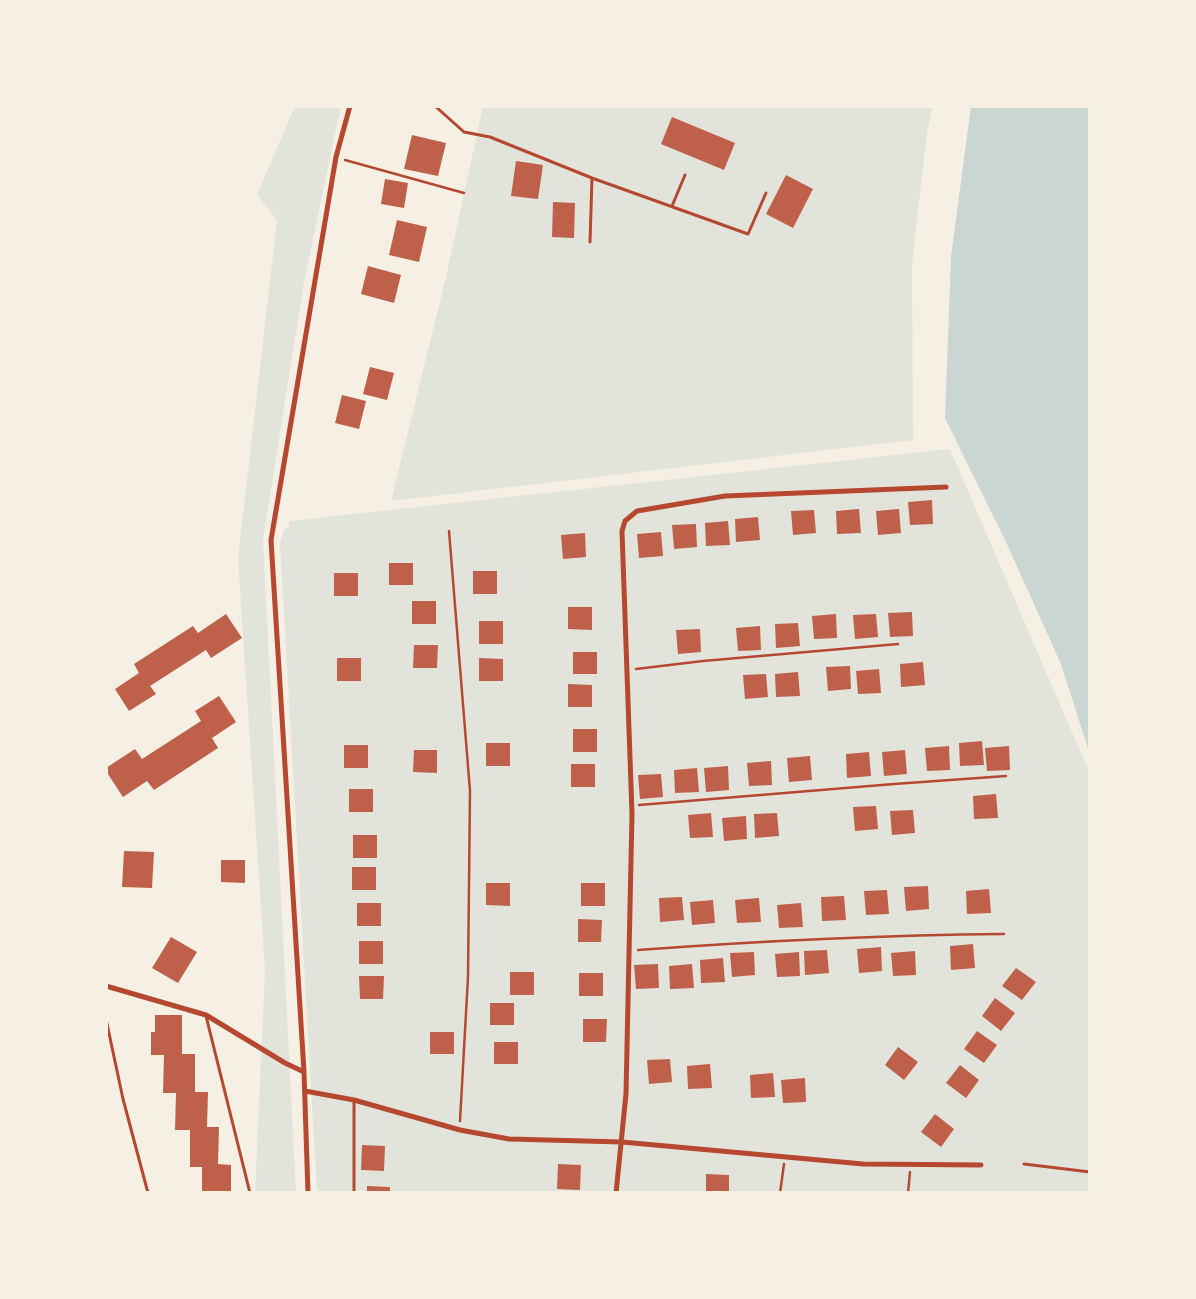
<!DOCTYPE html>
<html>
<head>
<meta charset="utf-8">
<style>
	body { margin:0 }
	#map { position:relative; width:1196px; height:1299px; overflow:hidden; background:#f6efe4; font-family:Commissioner,sans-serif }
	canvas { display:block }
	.frame { position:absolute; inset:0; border:108px solid #f6efe4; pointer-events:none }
</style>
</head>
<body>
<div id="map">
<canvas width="1196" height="1299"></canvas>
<div class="frame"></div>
</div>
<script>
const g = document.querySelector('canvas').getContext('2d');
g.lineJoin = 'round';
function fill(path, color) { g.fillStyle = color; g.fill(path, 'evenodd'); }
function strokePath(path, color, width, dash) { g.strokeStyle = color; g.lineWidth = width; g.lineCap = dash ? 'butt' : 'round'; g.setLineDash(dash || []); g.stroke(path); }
fill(new Path2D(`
	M295,106h46l-37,176 -41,258 33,653h-41l10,-222 -27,-413 39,-338 -20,-26z
	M483,106h450l-6,26 -15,132 1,176 -522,61 55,-224z
	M950,449l140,325v419h-773l-37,-649 5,-17 4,1v-7z`), '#e2e4dc');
fill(new Path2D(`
	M971,106h119v649l-29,-91 -55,-122 -61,-124 6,-161z`), '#c9d6d2');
fill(new Path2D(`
	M672,117l63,26 -11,27 -63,-26z
	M412,135l34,8 -8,33 -34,-7z
	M516,161l27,4 -5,34 -27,-3z
	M786,175l27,14 -20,39 -27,-14z
	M385,179l23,4 -4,25 -23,-4z
	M553,202l22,1 -1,35 -22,-1z
	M397,220l30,7 -8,35 -30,-7z
	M368,266l33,9 -7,28 -33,-9z
	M370,367l24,6 -7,27 -24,-6z
	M342,395l24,6 -7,28 -24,-6z
	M932,500l1,24 -23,1 -2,-23z
	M859,509l2,24 -24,1 -1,-23z
	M899,509l2,24 -23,2 -2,-24z
	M814,510l2,23 -23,2 -2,-24z
	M758,517l2,23 -24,2 -1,-23z
	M728,521l2,24 -24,1 -1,-23z
	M696,524l1,23 -23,2 -2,-24z
	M661,532l2,24 -24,2 -2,-24z
	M585,533l1,24 -23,2 -2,-24z
	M389,563h24v22h-24z
	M473,571h24v23h-24z
	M334,573h24v23h-24z
	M412,601h24v23h-24z
	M568,607h24v23l-24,-1z
	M912,612l1,24 -23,1 -2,-24z
	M226,614l16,24 -31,20 -5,-8 -56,36 6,8 -27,17 -14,-22 24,-16 -5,-9 59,-38 5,7z
	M836,614l1,24 -23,1 -2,-23z
	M876,614l2,23 -23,2 -2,-24z
	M479,621h24v23h-24z
	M798,623l2,23 -24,2 -1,-24z
	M760,626l1,24 -23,1 -2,-23z
	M700,629l1,23 -23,2 -2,-24z
	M414,645h24l-1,23h-24z
	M573,652h24v22h-24z
	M337,658h24v23h-24z
	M479,658l24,1v22h-24z
	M923,662l2,23 -24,2 -1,-23z
	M850,666l1,23 -23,2 -2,-24z
	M879,669l2,24 -23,1 -2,-23z
	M798,672l2,24 -24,1 -1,-23z
	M766,674l2,23 -23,2 -2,-24z
	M568,684l24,1v22h-24z
	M219,696l17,26 -24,16 6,10 -64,42 -7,-9 -24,16 -17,-26v-3l29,-19 7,10 59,-38 -6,-10z
	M573,729h24v23h-24z
	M982,741l2,24 -24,1 -1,-23z
	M486,743h24v23h-24z
	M344,745h24v23h-24z
	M949,746l1,24 -23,1 -2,-23z
	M1009,746l1,24 -23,1 -2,-23z
	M414,750h23v23l-24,-1z
	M905,750l2,24 -23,2 -2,-24z
	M869,752l2,24 -24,2 -1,-24z
	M810,756l2,24 -23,2 -2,-24z
	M771,761l1,24 -23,1 -2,-23z
	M571,764h24v23h-24z
	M728,766l1,24 -23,2 -2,-24z
	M697,768l2,24 -24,1 -1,-23z
	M661,774l2,23 -23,2 -2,-24z
	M349,789h24v23h-24z
	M996,794l2,24 -24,1 -1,-23z
	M876,806l2,23 -23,2 -2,-24z
	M913,810l2,23 -23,2 -2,-24z
	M711,813l2,24 -23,1 -2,-23z
	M777,813l2,23 -24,2 -1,-24z
	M746,816l1,23 -23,2 -2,-23z
	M353,835h24v23h-24z
	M124,851l30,1 -2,36 -30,-1z
	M221,860h24v23l-24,-1z
	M352,867h24v23h-24z
	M486,883h24v23l-24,-1z
	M581,883h24v23h-24z
	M928,886l1,23 -23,2 -2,-24z
	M989,889l2,24 -24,1 -1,-23z
	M887,890l2,24 -23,1 -2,-24z
	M844,896l2,24 -24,1 -1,-24z
	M682,897l2,23 -24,2 -1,-24z
	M759,898l2,24 -24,1 -2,-23z
	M713,900l2,23 -23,2 -2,-23z
	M357,903h24v23h-24z
	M801,903l2,24 -24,1 -2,-23z
	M578,919l24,1 -1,22h-23z
	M171,937l26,15 -19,31 -26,-15z
	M359,941h24v23h-24z
	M973,944l2,24 -24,2 -1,-24z
	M881,947l1,24 -23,2 -2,-24z
	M827,950l2,23 -24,2 -1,-24z
	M915,951l1,24 -23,1 -2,-23z
	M754,952l1,23 -23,2 -2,-24z
	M799,952l1,24 -23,1 -2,-23z
	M723,958l2,24 -24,1 -1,-23z
	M658,964l1,24 -23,1 -2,-24z
	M692,964l2,24 -24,1 -1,-23z
	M1016,968l20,14 -14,18 -20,-14z
	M510,972h24v23h-24z
	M579,973h24v23h-24z
	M359,976h25l-1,23h-23z
	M995,998l20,15 -14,18 -19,-15z
	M490,1003h24v22h-24z
	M155,1015h27v39h13v38h13l-1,35h12l-1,37 13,1v28h-29v-26h-12v-37h-15l1,-37h-13l1,-38h-13v-23h4z
	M583,1019h24l-1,23h-23z
	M977,1031l20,14 -13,18 -20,-14z
	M430,1032h24v22h-24z
	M494,1042h24v22h-24z
	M898,1047l20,15 -14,18 -19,-15z
	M670,1059l2,23 -23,2 -2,-24z
	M710,1064l2,24 -24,1 -1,-23z
	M960,1065l19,15 -13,18 -20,-15z
	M773,1073l2,24 -24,1 -1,-23z
	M805,1078l1,24 -23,1 -2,-23z
	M935,1114l19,15 -13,18 -20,-15z
	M362,1145l23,1 -1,25 -23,-1z
	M558,1164l23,1 -1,25 -23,-1z
	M706,1174l23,1v18h-23z
	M367,1186l23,1v6h-23z`), '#bf614a');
strokePath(new Path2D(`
	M345,160l119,33
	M449,531l21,260 -2,186 -8,144
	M636,669l67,-8 195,-17
	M639,805l255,-21 112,-8
	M638,950c122,-9 244,-15 366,-16
	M780,1193l4,-29
	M908,1193l2,-21`), '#b5482f', 2.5);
strokePath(new Path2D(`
	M435,106l29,26 26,5 102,41 156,56 18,-41
	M672,206l13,-31
	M590,242l2,-64
	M206,1016l44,177
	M106,1019l17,80 25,94
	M1024,1164l66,8
	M354,1193v-93`), '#b5482f', 3);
strokePath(new Path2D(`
	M106,986l100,29 79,48 19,9
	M305,1091l49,9 106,30 49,9 113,3 241,22 118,1
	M308,1193l-4,-121 -33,-532 65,-383 14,-51
	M616,1193l10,-99 6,-280 -10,-283 3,-10 12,-10 88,-15 221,-9`), '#b5482f', 5);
</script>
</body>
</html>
